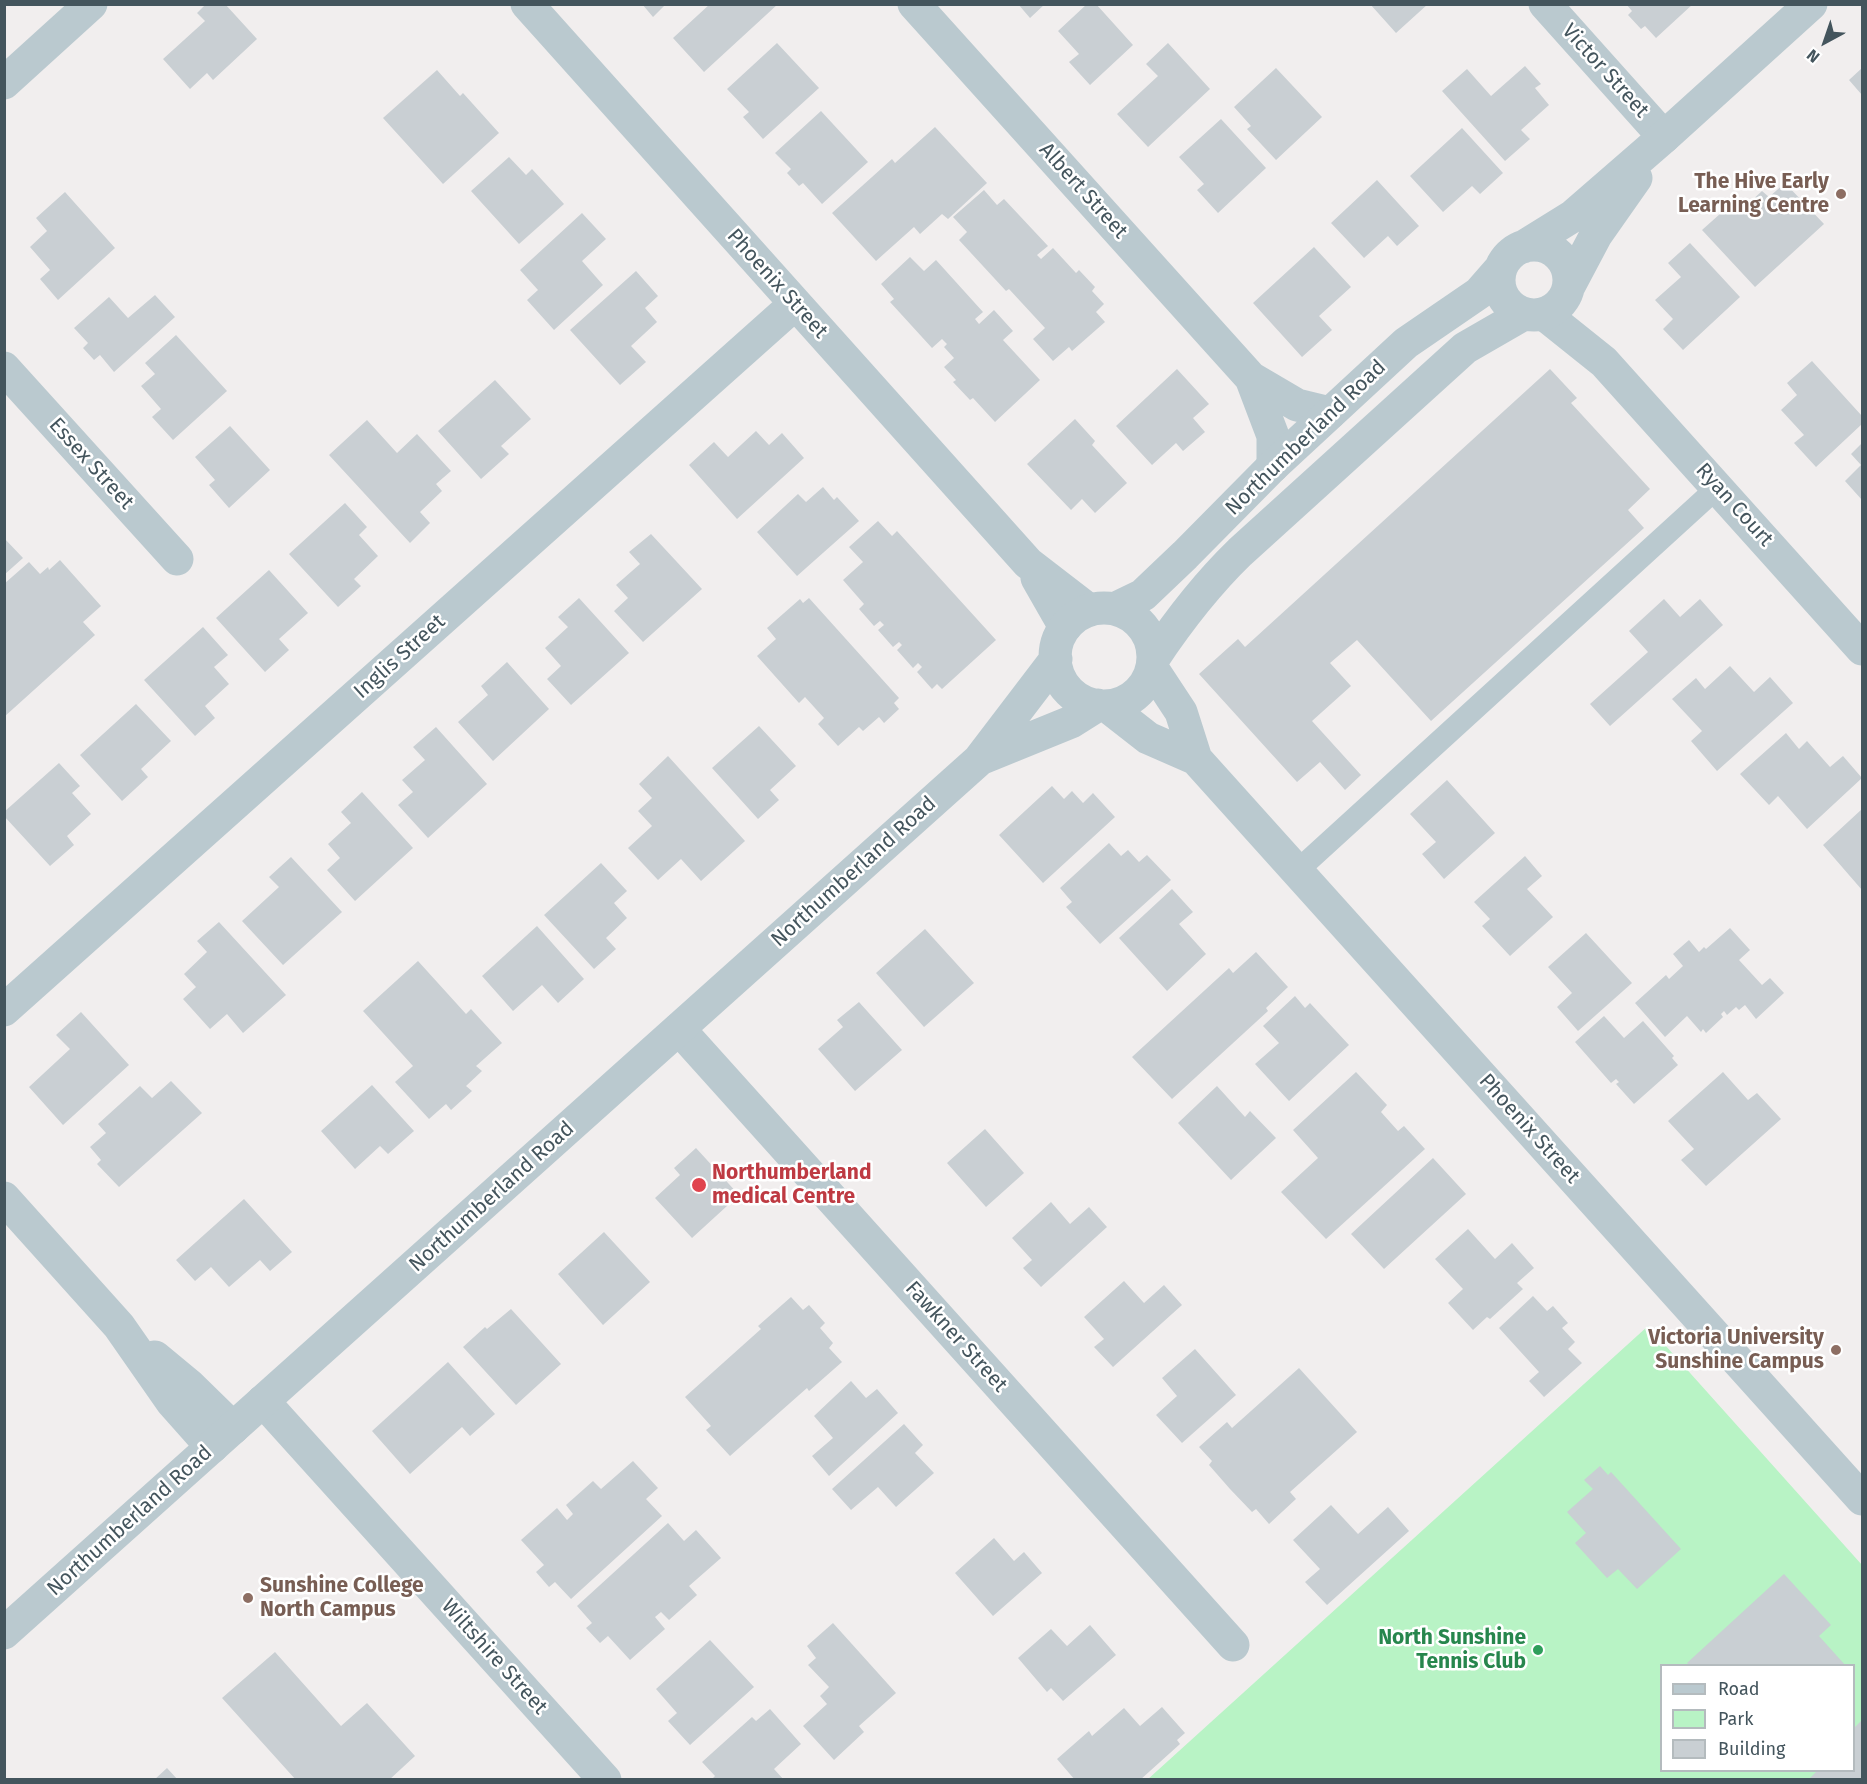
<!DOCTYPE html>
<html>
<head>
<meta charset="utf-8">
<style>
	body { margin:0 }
	#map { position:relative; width:1867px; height:1784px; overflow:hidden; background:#f1eeee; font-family:"Fira Sans",sans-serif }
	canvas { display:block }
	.frame { position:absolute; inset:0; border:6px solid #44555d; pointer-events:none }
	.legend { position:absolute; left:1660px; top:1664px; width:195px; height:108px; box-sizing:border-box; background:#fff; border:2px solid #b4bbbe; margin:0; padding:8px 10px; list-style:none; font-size:18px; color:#44555d }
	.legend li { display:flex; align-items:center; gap:12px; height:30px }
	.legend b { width:30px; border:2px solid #b4bbbe }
	.north { position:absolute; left:1795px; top:12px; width:60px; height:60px; -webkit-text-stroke:4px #fff; paint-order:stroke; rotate:220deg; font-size:16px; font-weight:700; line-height:24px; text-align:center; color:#44555d }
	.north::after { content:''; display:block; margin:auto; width:21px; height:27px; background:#44555d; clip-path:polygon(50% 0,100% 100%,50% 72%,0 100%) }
</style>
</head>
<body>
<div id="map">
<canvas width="1867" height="1784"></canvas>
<div class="frame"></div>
<ul class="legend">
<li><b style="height:8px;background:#bac9cf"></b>Road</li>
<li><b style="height:16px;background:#b8f3c5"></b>Park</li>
<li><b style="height:16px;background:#c9cfd3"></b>Building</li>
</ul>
<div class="north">N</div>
</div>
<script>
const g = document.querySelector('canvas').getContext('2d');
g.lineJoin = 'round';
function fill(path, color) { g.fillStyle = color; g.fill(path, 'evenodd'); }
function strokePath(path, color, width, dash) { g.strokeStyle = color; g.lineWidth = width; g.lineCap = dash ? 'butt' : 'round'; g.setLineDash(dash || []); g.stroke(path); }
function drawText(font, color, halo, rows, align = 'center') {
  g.font = font + ' "Fira Sans",sans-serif'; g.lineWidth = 5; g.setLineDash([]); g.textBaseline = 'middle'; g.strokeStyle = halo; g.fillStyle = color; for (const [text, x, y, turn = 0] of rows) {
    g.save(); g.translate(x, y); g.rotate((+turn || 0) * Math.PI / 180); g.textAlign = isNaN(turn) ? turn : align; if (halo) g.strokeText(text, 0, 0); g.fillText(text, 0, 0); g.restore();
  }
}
fill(new Path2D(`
	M1648,1326l214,239v214l-715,1zM1662,1666h192v104h-192z`), '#b8f3c5');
fill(new Path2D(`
	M206,4h19l32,35 -44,41 -6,-7 -17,16 -27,-30 42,-38 -8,-8z
	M642,4h24l-13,13z
	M710,4h68l-74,68 -31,-34z
	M1018,4h27l-15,14z
	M1087,4h9l37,41 -43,40 -21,-23 10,-8 -21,-23z
	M1370,4h58l-32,29z
	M1626,4h67l-37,34 -11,-12 -4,3 -13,-14 4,-4z
	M777,43l42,45 -56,51 -20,-22 6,-5 -22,-23z
	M1168,43l42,46 -62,58 -31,-33 41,-38 -12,-12z
	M1525,66l16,18 -6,4 14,17 -28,25 9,9 -25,22 -63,-70 25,-22 24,27z
	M1276,68l46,49 -46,43 -29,-31 4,-3 -17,-19z
	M1862,68v27l-13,-15z
	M437,70l23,26 3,-3 36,40 -56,51 -60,-66z
	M821,111l47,51 -46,42 -19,-21 -4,3 -12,-13 4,-4 -16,-16z
	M1221,119l45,49 -48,45 -21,-23 7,-6 -25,-27z
	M935,127l52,56 -39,36 -6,-5 -22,20 -6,-7 -38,34 -44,-48 60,-54 3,4z
	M1462,128l41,45 -23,21 -8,-8 -29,26 -33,-36z
	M509,157l17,18 6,-6 32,35 -45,40 -48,-53z
	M1377,180l42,46 -22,20 -9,-10 -24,22 -33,-35z
	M1785,183l39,41 -69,63 -53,-57 28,-25 7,9 25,-23 7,6z
	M984,190l13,15 7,-6 44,47 -11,9 4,4 12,-11 23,25 3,-3 16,17 -3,4 12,13 -8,8 9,10 -33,29 -3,-4 -16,14 -20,-22 12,-11 -36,-39 -3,2 -47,-51 8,-8 -14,-15z
	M65,192l50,56 -57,52 -18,-21 10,-9 -20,-23 17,-16 -11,-13z
	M582,213l24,26 -24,22 21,24 -49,45 -27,-30 11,-10 -18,-20z
	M1690,243l50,54 -57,53 -20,-21 10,-10 -18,-19 26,-23 -13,-14z
	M1314,247l37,40 -32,29 13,14 -30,27 -49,-54z
	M910,257l14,14 12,-11 47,52 -8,7 4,5 15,-14 19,21 -10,9 37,40 -45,42 -22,-24 -3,2 -17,-18 3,-2 -12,-13 10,-9 -10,-11 3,-3 -5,-5 -10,9 -42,-46 4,-3 -13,-15z
	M636,271l22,25 -13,12 12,14 -26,24 15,16 -26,23 -50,-55z
	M155,295l20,22 -61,55 -14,-17 -6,5 -11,-12 5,-5 -14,-15 35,-31 19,21z
	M176,335l51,56 -54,49 -21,-23 9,-8 -20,-23 14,-12 -10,-11z
	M1812,361l50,55v8l-46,43 -22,-24 10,-8 -23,-25 16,-15 -10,-12z
	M1177,369l32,35 -16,14 12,14 -22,19 -7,-8 -24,22 -36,-39z
	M1550,369l27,29 -6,5 79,86 -22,21 16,18 -213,193 -74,-81 -27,23 21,23 -39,35 49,54 -16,15 -25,-28 -23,20 -98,-108 39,-35 7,8z
	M495,380l36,39 -30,27 8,8 -28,25 -43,-48z
	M1075,419l20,22 -3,4 35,38 -32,30 -13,-14 -11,11 -44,-46z
	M367,420l30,33 20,-19 34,37 -15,13 6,7 -22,21 10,11 -20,20 -81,-88z
	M230,426l40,44 -41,38 -20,-23 6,-5 -20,-23z
	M756,431l13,14 13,-12 22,25 -67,61 -48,-54 25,-23 14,15z
	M1862,443v57l-17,-19 16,-16 -10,-11z
	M823,487l11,13 3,-3 22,24 -62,55 -40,-44 41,-38 8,8z
	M345,503l22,24 -8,8 19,21 -24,23 7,7 -23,21 -49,-53z
	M878,521l14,15 5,-5 99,109 -54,49 -5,-5 -5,5 -15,-17 5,-5 -4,-4 -5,5 -16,-18 5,-5 -3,-3 -6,5 -15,-17 6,-5 -4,-4 -6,5 -15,-17 5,-5 -21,-24 20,-18 -14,-15z
	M651,534l51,55 -59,53 -29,-31 14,-13 -12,-13 24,-21 -11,-12z
	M4,538l19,20 -19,17z
	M60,560l41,46 -18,16 12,13 -91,82v-133l25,-22 11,12 8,-7 1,3z
	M269,570l39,43 -29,26 10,11 -24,22 -49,-54z
	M579,598l50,55 -58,52 -24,-26 14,-13 -16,-18 23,-21 -10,-10z
	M809,598l90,100 -5,5 5,6 -15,14 -5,-6 -16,14 -4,-4 -21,19 -20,-22 6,-6 -19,-21 -6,6 -42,-47 19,-17 -9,-11 33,-29 3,4z
	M1664,599l16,18 20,-18 23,26 -113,101 -20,-22 58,-52 -19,-21z
	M203,627l25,28 -14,12 15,17 -24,22 10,12 -20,18 -51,-56z
	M507,662l42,47 -56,52 -35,-39 30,-27 -7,-9z
	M1730,666l24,26 16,-15 23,26 -76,68 -26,-30 11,-10 -30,-32 24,-21 9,11z
	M136,704l35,37 -30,28 7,8 -26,24 -42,-46z
	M759,726l37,40 -26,24 9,10 -21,19 -46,-51z
	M436,727l51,57 -59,54 -30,-33 15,-13 -11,-12 23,-20 -12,-13z
	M1786,733l13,16 8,-8 23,26 13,-11 19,22 -55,51 -29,-33 -9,9 -29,-31z
	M668,756l77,85 -44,40 -20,-22 -23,21 -30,-32 24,-22 -14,-15 14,-13 -13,-14z
	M59,763l21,23 -8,7 19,21 -24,22 7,9 -24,21 -46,-50v-4z
	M1447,780l48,53 -51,46 -22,-25 14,-12 -26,-28z
	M1052,786l12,13 8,-8 11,12 10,-10 22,24 -72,66 -44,-48z
	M362,792l51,56 -58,53 -28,-31 13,-12 -12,-14 23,-21 -10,-11z
	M1862,809v81l-39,-45z
	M1109,843l12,13 7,-6 11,12 8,-7 24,25 -71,64 -34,-37 6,-5 -12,-14z
	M1525,856l17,20 -15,13 26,28 -43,39 -28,-30 8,-7 -16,-17z
	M291,857l51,55 -59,53 -41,-44 37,-34 -10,-10z
	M601,863l26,28 -13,12 13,15 -21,20 10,11 -22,20 -50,-54z
	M1172,889l21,23 -14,12 27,30 -39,37 -48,-53z
	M219,922l67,73 -43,38 -16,-19 -17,15 -27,-30 13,-12 -12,-13 23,-22 -10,-11z
	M537,926l47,53 -26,24 -16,-18 -29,26 -31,-35z
	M1730,928l20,22 -11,10 23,25 8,-7 14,15 -28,26 -11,-14 -6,5 -3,-3 -9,8 -3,-4 -3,3 2,3 -17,16 -3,-4 -2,3 -14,-16 -22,21 -30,-34 31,-28 3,4 14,-13 -10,-12 16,-14 10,12 5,-5 2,2z
	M925,929l49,54 -50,44 -48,-54z
	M1586,933l46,50 -54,48 -21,-24 15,-14 -24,-26z
	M1256,952l32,35 -22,21 2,3 -96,88 -40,-42 97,-89 4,5z
	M418,961l48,53 5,-5 31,34 -26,23 6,5 -16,15 6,5 -21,19 -5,-6 -17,15 -34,-37 18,-16 -50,-55z
	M1295,996l10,12 5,-5 39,42 -60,56 -34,-37 24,-21 -16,-17z
	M859,1002l43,48 -47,41 -37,-42 25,-22 -6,-7z
	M81,1012l48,53 -66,60 -34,-38 41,-38 -14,-14z
	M1604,1016l20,22 19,-17 31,35 -2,2 6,7 -44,39 -18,-20 3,-2 -3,-3 -5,4 -36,-41z
	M1356,1072l31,33 -6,7 17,19 6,-5 21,23 -99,90 -45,-47 37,-34 -25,-28z
	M1723,1072l25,28 9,-7 24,26 -75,67 -25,-26 13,-11 -26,-28z
	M171,1081l31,32 -83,74 -22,-23 4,-4 -11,-13 16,-14 -8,-9 42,-38 12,12z
	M372,1085l42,46 -26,23 -8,-8 -25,23 -34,-38z
	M1217,1086l28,31 5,-6 26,27 -45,42 -53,-57z
	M985,1129l39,44 -38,34 -39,-44z
	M696,1148l43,47 -47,43 -37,-40 25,-23 -6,-7z
	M1433,1158l33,36 -82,75 -33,-35z
	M244,1199l48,53 -22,19 -10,-11 -31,27 -18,-20 -16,14 -19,-21z
	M1051,1202l19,22 19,-17 18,20 -66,60 -18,-19 9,-8 -20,-22z
	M1468,1229l27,30 17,-16 22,25 -17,15 6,6 -33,30 -3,-2 -14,13 -25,-27 15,-14 -28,-30z
	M604,1232l46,50 -47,43 -45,-51z
	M1124,1281l20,22 20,-18 18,20 -69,62 -19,-20 10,-8 -20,-22z
	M1533,1296l14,15 6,-5 15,17 -6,5 13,14 -7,7 14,14 -38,34 -15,-16 10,-9 -40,-44z
	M791,1297l12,13 6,-5 16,18 -5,5 13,15 -4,5 13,14 -33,29 -2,-3 -77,68 -24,-26 5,-4 -26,-29 76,-68 -3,-3z
	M511,1309l50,55 -45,41 -53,-58 22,-20 2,2z
	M1195,1349l41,46 -54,48 -26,-28 21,-19 -15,-18z
	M448,1362l47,52 -25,22 -8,-9 -52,47 -38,-43z
	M1299,1368l58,64 -67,60 6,7 -27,25 -13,-15 -4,3 -22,-23 -21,-24 3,-4 -13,-14 28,-25 5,6z
	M851,1381l15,17 11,-9 21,24 -69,63 -17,-20 21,-18 -19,-22z
	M904,1424l19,21 -8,8 19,20 -38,34 -18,-20 -27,23 -19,-21z
	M633,1461l25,27 -12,11 16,17 -91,83 -16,-17 -6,5 -13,-15 8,-7 -23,-25 36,-32 10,12 6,-6 -7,-9 27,-24 8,8z
	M1600,1466l8,9 3,-3 70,77 -44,40 -19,-20 -11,9 -32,-35 11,-10 -19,-21 26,-23 -9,-9z
	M1331,1505l27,29 30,-27 21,24 -82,74 -22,-23 15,-13 -27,-29z
	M668,1523l16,18 12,-11 25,28 -32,28 8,9 -28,25 -8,-8 -6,5 10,12 -35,31 -22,-24 -8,7 -14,-15 6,-5 -15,-17z
	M994,1538l20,23 10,-9 18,21 -49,43 -38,-43z
	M1784,1574l47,51 -12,11 27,30h-156l-3,-3z
	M833,1623l63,70 -37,33 5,6 -30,28 -31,-34 24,-22 -7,-8 9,-9 -21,-22 8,-7 -9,-12z
	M1090,1625l26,30 -53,46 -12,-13 -4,4 -29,-34 33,-29 16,17z
	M710,1640l44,47 -64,58 -22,-24 9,-8 -21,-24z
	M275,1652l66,74 26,-23 48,53 -26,24h-93l-74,-82z
	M1162,1707l23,26 -8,7 3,4 -40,36h-65l-18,-21 32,-28 3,5 32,-28 16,18z
	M770,1709l31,35 -27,25 10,11h-73l4,-4 -13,-14 50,-45 4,4z
	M1862,1720v60h-54l10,-10h36v-42z
	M167,1768l11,12h-24z`), '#c9cfd3');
strokePath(new Path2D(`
	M1297,871l421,-384`), '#bac9cf', 22);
strokePath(new Path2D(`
	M527,4l501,559 61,47
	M914,4l337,374 46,27 33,8
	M1545,4l119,133
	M4,83l87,-79
	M1544,314l60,48 258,287
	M4,368l173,191
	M1251,378l22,58v30
	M1037,578l28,49
	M4,1010l791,-706
	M679,1029l554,616
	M4,1198l115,128 53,76 40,45
	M155,1357l35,29 43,42
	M263,1401l342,379`), '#bac9cf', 33);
strokePath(new Path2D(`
	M1499 280a35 35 0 1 1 70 0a35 35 0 1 1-70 0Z
	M1523,247l50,-31 91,-79 147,-133
	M1569,286l27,-51 40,-57
	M1055 657a49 49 0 1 1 98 0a49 49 0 1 1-98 0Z
	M1114,609l29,-14 42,-40 88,-89 133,-123 73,-50 21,-24
	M1153,659c26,-39 54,-75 87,-107l225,-204 59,-34
	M1152,668l29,44 15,47
	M1107,706l41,32 48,21 666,740
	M980,759l91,-37 27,-17
	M4,1633l975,-873 77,-101`), '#bac9cf', 33);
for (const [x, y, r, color] of [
	[1841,194,6,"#8d6e63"],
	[699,1185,8,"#e0444e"],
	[1836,1350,6,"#8d6e63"],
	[248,1598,6,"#8d6e63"],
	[1538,1650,6,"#2e9e5b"]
]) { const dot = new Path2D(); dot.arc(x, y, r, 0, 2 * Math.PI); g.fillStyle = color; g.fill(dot); strokePath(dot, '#fff', 2); }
drawText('21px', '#44555d', '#fff', [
	["Victor Street",1605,71,48],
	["Albert Street",1083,191,48],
	["Phoenix Street",777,284,48],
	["Northumberland Road",1306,438,-44],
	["Essex Street",91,464,48],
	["Ryan Court",1734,505,48],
	["Inglis Street",400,657,-42],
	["Northumberland Road",854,872,-42],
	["Phoenix Street",1529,1129,48],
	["Northumberland Road",492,1197,-42],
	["Fawkner Street",956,1337,48],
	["Northumberland Road",130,1521,-42],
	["Wiltshire Street",494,1657,48]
]);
drawText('bold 21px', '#785e54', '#fff', [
	["The Hive Early",1829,182],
	["Learning Centre",1829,206],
	["Victoria University",1824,1338],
	["Sunshine Campus",1824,1362],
	["Sunshine College",260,1586,"left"],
	["North Campus",260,1610,"left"]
], 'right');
drawText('bold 21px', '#be3a42', '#fff', [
	["Northumberland",712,1173],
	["medical Centre",712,1197]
], 'left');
drawText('bold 21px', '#27864d', '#fff', [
	["North Sunshine",1526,1638],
	["Tennis Club",1526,1662]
], 'right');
</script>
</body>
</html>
